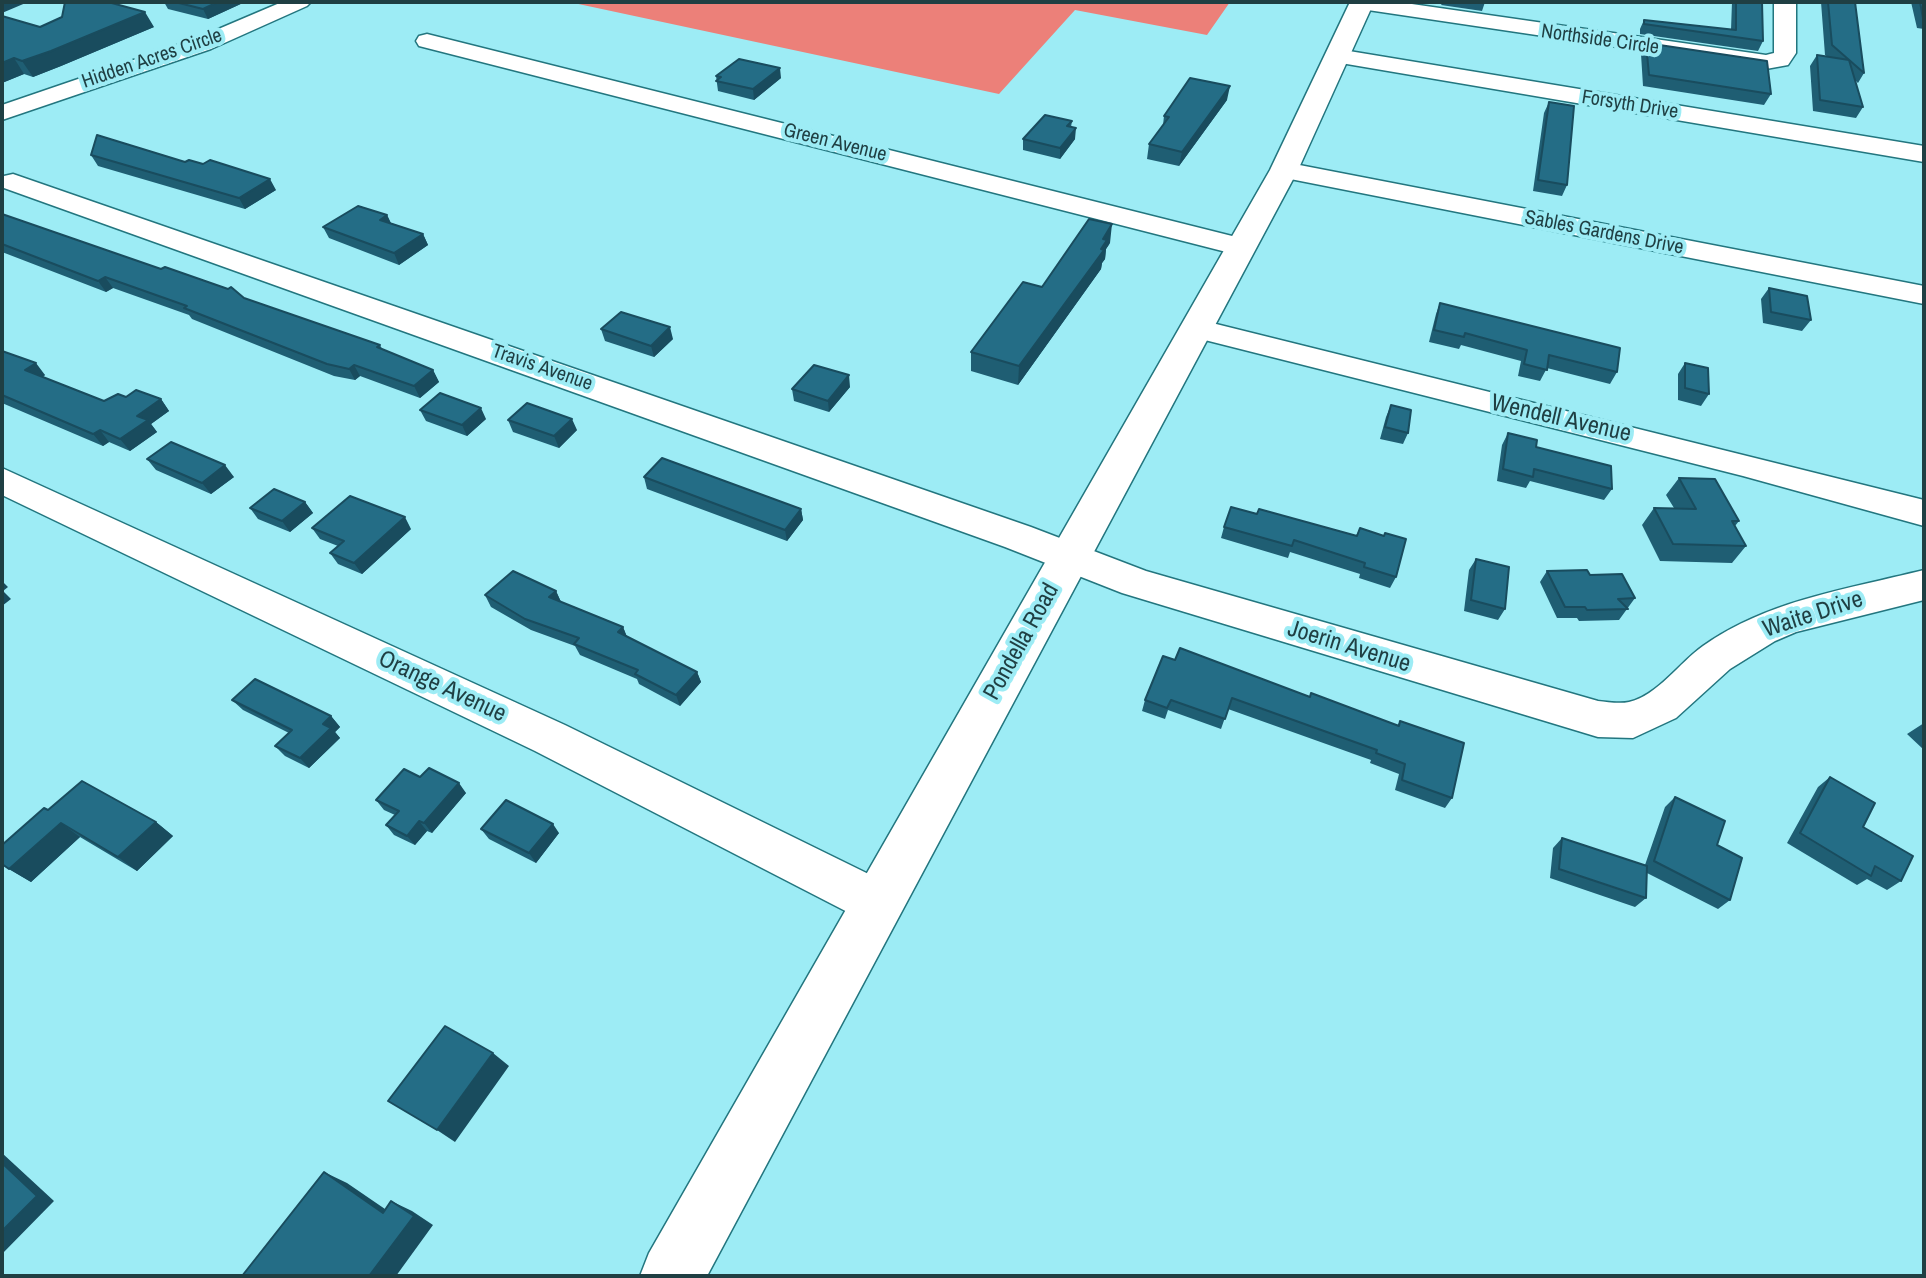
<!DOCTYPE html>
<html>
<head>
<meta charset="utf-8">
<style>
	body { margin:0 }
	#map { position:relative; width:1926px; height:1278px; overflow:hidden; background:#9decf5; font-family:"Archivo Narrow",sans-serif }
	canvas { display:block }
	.frame { position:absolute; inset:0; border:4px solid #1f3f43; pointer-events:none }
</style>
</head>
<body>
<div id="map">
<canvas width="1926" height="1278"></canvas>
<div class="frame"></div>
</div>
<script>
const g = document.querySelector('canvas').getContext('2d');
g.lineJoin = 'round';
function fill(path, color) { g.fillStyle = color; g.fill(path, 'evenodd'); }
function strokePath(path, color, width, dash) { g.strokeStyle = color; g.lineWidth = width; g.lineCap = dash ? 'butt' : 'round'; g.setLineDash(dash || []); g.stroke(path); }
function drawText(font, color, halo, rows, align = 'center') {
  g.font = font + ' "Archivo Narrow",sans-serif'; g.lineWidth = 8; g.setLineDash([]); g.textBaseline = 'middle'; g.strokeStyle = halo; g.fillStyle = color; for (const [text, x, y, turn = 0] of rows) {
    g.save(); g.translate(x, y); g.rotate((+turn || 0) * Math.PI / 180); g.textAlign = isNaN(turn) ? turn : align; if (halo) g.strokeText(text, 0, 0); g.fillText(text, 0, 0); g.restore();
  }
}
fill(new Path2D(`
	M569,2h661l-23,33 -132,-25 -76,84z`), '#ec8079');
const minor = new Path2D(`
	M282,2h29l-4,4 -96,43 -209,71v-15l193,-66z
	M1398,2l368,53 8,-2v-51h22v51l-8,12 -22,4 -405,-60 -11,-6z
	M427,34l825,207 4,6 -4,6 -10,3 -823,-210 -3,-5 3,-5z
	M1337,49l587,97v16l-595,-101 -3,-5 3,-5z
	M1284,162l640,124v18l-649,-128 -4,-6 4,-6z
	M13,174l1018,353 115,44 452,130c9,1 22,3 31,1 28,-6 51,-40 74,-56 65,-46 145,-57 221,-76v30l-128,32 -21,9 -45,28 -54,49 -43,20 -35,-1 -476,-144 -117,-46 -1001,-359v-12z
	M1196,319l728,181v26l-181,-50 -558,-141 -4,-7 4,-7z
	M2,468l563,257 330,162 7,16 -7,16 -17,7 -17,-7 -326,-168 -533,-256z`);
const major = new Path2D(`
	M1350,2h24l-76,168 -591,1106h-67l9,-23 621,-1083z`);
strokePath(minor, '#23767f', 3);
strokePath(major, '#23767f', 3);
fill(minor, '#fff');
fill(major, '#fff');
fill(new Path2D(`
	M164,2h81l-37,17 -40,-10z
	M1443,2h42l-3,9 -41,-6z
	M1732,2h30l1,39 -5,10 -118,-17v-5l4,-9 87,10z
	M1821,2h34l9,71 -6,10 -3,-3 8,27 -7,11 -43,-7 -3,-45 7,-11 11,2 -3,-2z
	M1911,2h13v27l-7,-1z
	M2,16l38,11h114l-93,39 -28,11 -9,-3 -22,9z
	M1646,43l125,51 -7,11 -121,-19 -2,-32z
	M716,76l65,2 -27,22 -36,-9z
	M1227,100l-48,66 -32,-7 2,-15 14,-19 1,-9z
	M1549,102l18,83 -5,11 -29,-5 11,-78z
	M1072,121l-1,6 4,12 -15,20 -37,-9v-11z
	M91,155l185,35 -31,19 -147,-43z
	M2,214l378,131 2,4 51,21 6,12 -19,16 -60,-22 -5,4 -21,-4 -142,-57 -3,-4 -76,-27 -7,4 -104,-40z
	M387,215l4,8 32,11 5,11 -29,20 -70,-27 -6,-11z
	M1110,243l-4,6 -1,10 -3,4 -1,6 -83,116 -47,-14v-19z
	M1769,288l42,32 -9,11 -39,-8 -2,-24z
	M1440,303l177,69 -7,12 -63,-16 -7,13 -22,-5 3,-15 -60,-16 -2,4 -30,-7 7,-28z
	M601,329l72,10 -19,18 -49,-16z
	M2,348l3,4 40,23 -2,2 61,24 22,-4 35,2 8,12 -18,13 6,8 -27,19 -21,-9 -6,4 -101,-43z
	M1685,363l24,31 -8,12 -23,-6v-26z
	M850,387l-21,25 -35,-11 -2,-12z
	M1391,405l17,28 -5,11 -23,-5 6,-22z
	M420,410l66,9 -19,17 -41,-15z
	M508,420l69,10 -18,18 -46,-16z
	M1508,433l28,14 76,42 -8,11 -74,-19 -4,7 -29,-7 5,-36z
	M147,459l87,18 -23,17 -55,-24z
	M644,477l157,32 2,11 -16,21 -140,-52z
	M1679,478l60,43 -4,5 11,20 -14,17 -72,-2 -18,-36 12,-17h20l-8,-13z
	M305,502l8,11 -23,19 -32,-13 -8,-11z
	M1257,514l99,22 4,-8 36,49 -6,11 -31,-10 1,-4 -70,-22 -2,6 -67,-20 3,-11z
	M312,528l99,1 -49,45 -24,-10 -8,-11 8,-7 -18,-7z
	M1476,559l29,50 -7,11 -34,-9 5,-41z
	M1547,571l43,4 45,23 -16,22 -40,1 -2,-3h-20l-17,-36z
	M556,591l5,11 62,25 4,10 70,35 4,10 -21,24 -41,-22 -2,-5 -57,-24 -5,-9 -44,-16 -40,-23 -6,-12z
	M1175,660l134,37 88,29 3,-5 52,77 -7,10 -50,-18 4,-16 -29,-11 1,-3 -143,-51 -7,20 -53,-19 -3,9 -23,-8 3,-11z
	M232,700l99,16 9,11 -5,5 5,6 -31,30 -24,-12 -10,-10 14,-13 -46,-23z
	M1924,723v27l-17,-16z
	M420,777l46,16 -34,40 -5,-2 -12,14 -21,-10 -8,-10 9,-10 -11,-5 -8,-10z
	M1830,777l71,104 -14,9 -20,-11 -10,6 -70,-42 31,-56z
	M1675,797l42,48 13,55 -12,9 -71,-36 -1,25 -11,9 -85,-29 3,-30 9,-10 83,27 20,-58z
	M48,810l108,12 17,14 -36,35 -57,-34 -49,45 -29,-17z
	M481,829l78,4 -23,30 -47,-24z`), '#1f5e73');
fill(new Path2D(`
	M2,2h26l-26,11z
	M218,2h27l-37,17 -5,-10z
	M145,12l9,15 -93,39 -28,11 -11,-16z
	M14,58l10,16 -22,9v-20z
	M780,68l1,10 -27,22 -1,-11z
	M1230,86l-3,14 -48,66 3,-14z
	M1076,128l-1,11 -15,20v-11z
	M270,179l6,11 -31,19 -6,-11z
	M387,215l5,11 -12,-6z
	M1112,224l-2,19 -4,6 -1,10 -3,4 -1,6 -83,116 1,-19z
	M423,234l5,11 -29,20 -5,-12z
	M105,277l8,11 -7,4 -8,-11z
	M670,327l3,12 -19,18 -3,-11z
	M36,363l9,12 -10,6 -10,-11z
	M354,365l6,11 -5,4 -6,-11z
	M433,370l6,12 -19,16 -6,-12z
	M849,375l1,12 -21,25 -1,-11z
	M161,399l8,12 -18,13 6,8 -27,19 -10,-12 17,-23z
	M481,408l5,11 -19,17 -5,-11z
	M572,419l5,11 -18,18 -5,-12z
	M100,430l9,12 -6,4 -10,-12z
	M225,465l9,12 -23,17 -9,-11z
	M305,502l8,11 -23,19 -8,-11z
	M801,509l2,11 -16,21 -2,-11z
	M405,517l6,12 -49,45 -8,-11z
	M2,581l6,6 -5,4 8,8 -9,7z
	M556,591l5,11 -12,-5z
	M623,627l4,10 -9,-5z
	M697,672l4,10 -21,24 -4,-11z
	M331,716l9,11 -5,5 5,6 -31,30 -9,-10 23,-34z
	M459,783l7,10 -34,40 -8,-10z
	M419,821l8,10 -12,14 -8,-9z
	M156,822l17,14 -36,35 -19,-14z
	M61,823l19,14 -49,45 -22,-13z
	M553,824l6,9 -23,30 -7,-10z
	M493,1053l16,13 -54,76 -18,-12z
	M2,1153l52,48 -52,53z
	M324,1172l23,11 57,39 -21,-9z
	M391,1201l21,10 21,14 -37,51h-27z`), '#194c5e');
const building = new Path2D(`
	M65,2h43l37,10 -94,39 -29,10 -8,-3 -12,5v-47l38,11 22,-10z
	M175,2h43l-15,7z
	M1736,2h26l1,39 -119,-17v-4l92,10z
	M1828,2h27l9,71 -32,-28z
	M1920,2h4v16h-1z
	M1646,43l121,18 4,33 -122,-19z
	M1817,55l32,5 14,47 -43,-7z
	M739,59l41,9 -27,21 -37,-8 5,-4 -5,-1z
	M1190,78l40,8 -48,66 -33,-8 20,-27 -5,-1z
	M1549,102l25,4 -7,79 -29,-5z
	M1045,115l27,6 -5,5 9,2 -16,20 -37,-9z
	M97,135l88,27 4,-2 14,4 7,-4 60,19 -31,19 -148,-43z
	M358,206l29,9 -7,5 43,14 -29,19 -71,-26z
	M2,214l159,55 4,-2 63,22 3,-2 13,11 136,47 -3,2 56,23 -19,16 -60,-21 -5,4 -22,-5 -143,-56 3,-2 -82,-29 -7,4 -96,-37z
	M1089,219l23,5 -9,15 4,1 -6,9 3,1 -85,116 -48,-14 52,-70 19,5z
	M1769,288l38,8 4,24 -40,-8z
	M1440,303l180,45 -3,24 -68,-17 -2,15 -23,-6 3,-14 -62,-17 -1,4 -30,-7z
	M621,312l49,15 -19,19 -50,-17z
	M2,351l34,12 -11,7 79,31 14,-7 8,3 10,-7 25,9 -24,17 11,4 -28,19 -20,-9 -7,4 -91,-39z
	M1685,363l23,5 1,26 -24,-6z
	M814,365l35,10 -21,26 -36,-12z
	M440,393l41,15 -19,17 -42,-15z
	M527,403l45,16 -18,17 -46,-16z
	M1391,405l20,5 -3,23 -23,-6z
	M1508,433l29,7 -1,7 75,19 1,23 -78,-20 -1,8 -30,-8z
	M171,442l54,23 -23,18 -55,-24z
	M662,458l139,51 -16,21 -141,-53z
	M1679,478l36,1 24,42h-7l14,25 -73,-2 -19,-36 42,1z
	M274,489l31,13 -23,19 -32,-13z
	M350,496l55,21 -51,46 -24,-10 14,-12 -32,-13z
	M1231,507l26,7 2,-5 98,27 3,-8 24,8 1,-3 21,6 -10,38 -32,-10 1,-4 -71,-23 -2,6 -68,-19z
	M1476,559l33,8 -4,42 -34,-9z
	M1587,570l3,5 32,-1 13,24 -17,1 10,10 -41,1 -2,-3h-20l-18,-36z
	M513,571l43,20 -7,6 74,30 -5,5 79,40 -21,23 -41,-21 3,-4 -64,-26 5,-6 -54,-19 -40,-24z
	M1180,648l130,49 1,-4 88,33 1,-5 64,22 -12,55 -50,-18 3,-16 -29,-11 1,-3 -145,-52 -7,21 -54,-19 -4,8 -22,-8 18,-44 12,4z
	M255,679l76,37 -8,8 8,4 -31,30 -25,-12 17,-16 -60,-30z
	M429,768l30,15 -35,40 -5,-2 -12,15 -21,-11 13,-14 -23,-11 28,-31 16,8z
	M1830,777l45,26 -12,24 50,29 -12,25 -26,-15 -4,10 -71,-43z
	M82,781l74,41 -38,35 -57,-34 -52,46 -7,-5v-19l42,-37 4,2z
	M1675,797l50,24 -8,24 25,13 -12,42 -76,-39z
	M506,800l47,24 -24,29 -48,-24z
	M1562,838l85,28 -1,32 -87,-29z
	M445,1026l48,27 -56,77 -49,-29z
	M2,1163l35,33 -35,35z
	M324,1172l59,41 8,-12 23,15 -45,60h-127z`);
fill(building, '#246d86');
strokePath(building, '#194c5e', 2);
drawText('20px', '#1f3f43', '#9decf5', [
	["Northside Circle",1600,40,8],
	["Hidden Acres Circle",152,59,-19],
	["Forsyth Drive",1630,105,9],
	["Green Avenue",835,143,14],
	["Sables Gardens Drive",1604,233,11],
	["Travis Avenue",542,368,19]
]);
drawText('24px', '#1f3f43', '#9decf5', [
	["Wendell Avenue",1561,419,13],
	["Waite Drive",1813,615,-18],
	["Pondella Road",1022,642,-61],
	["Joerin Avenue",1349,647,17],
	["Orange Avenue",442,687,25]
]);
</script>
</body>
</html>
